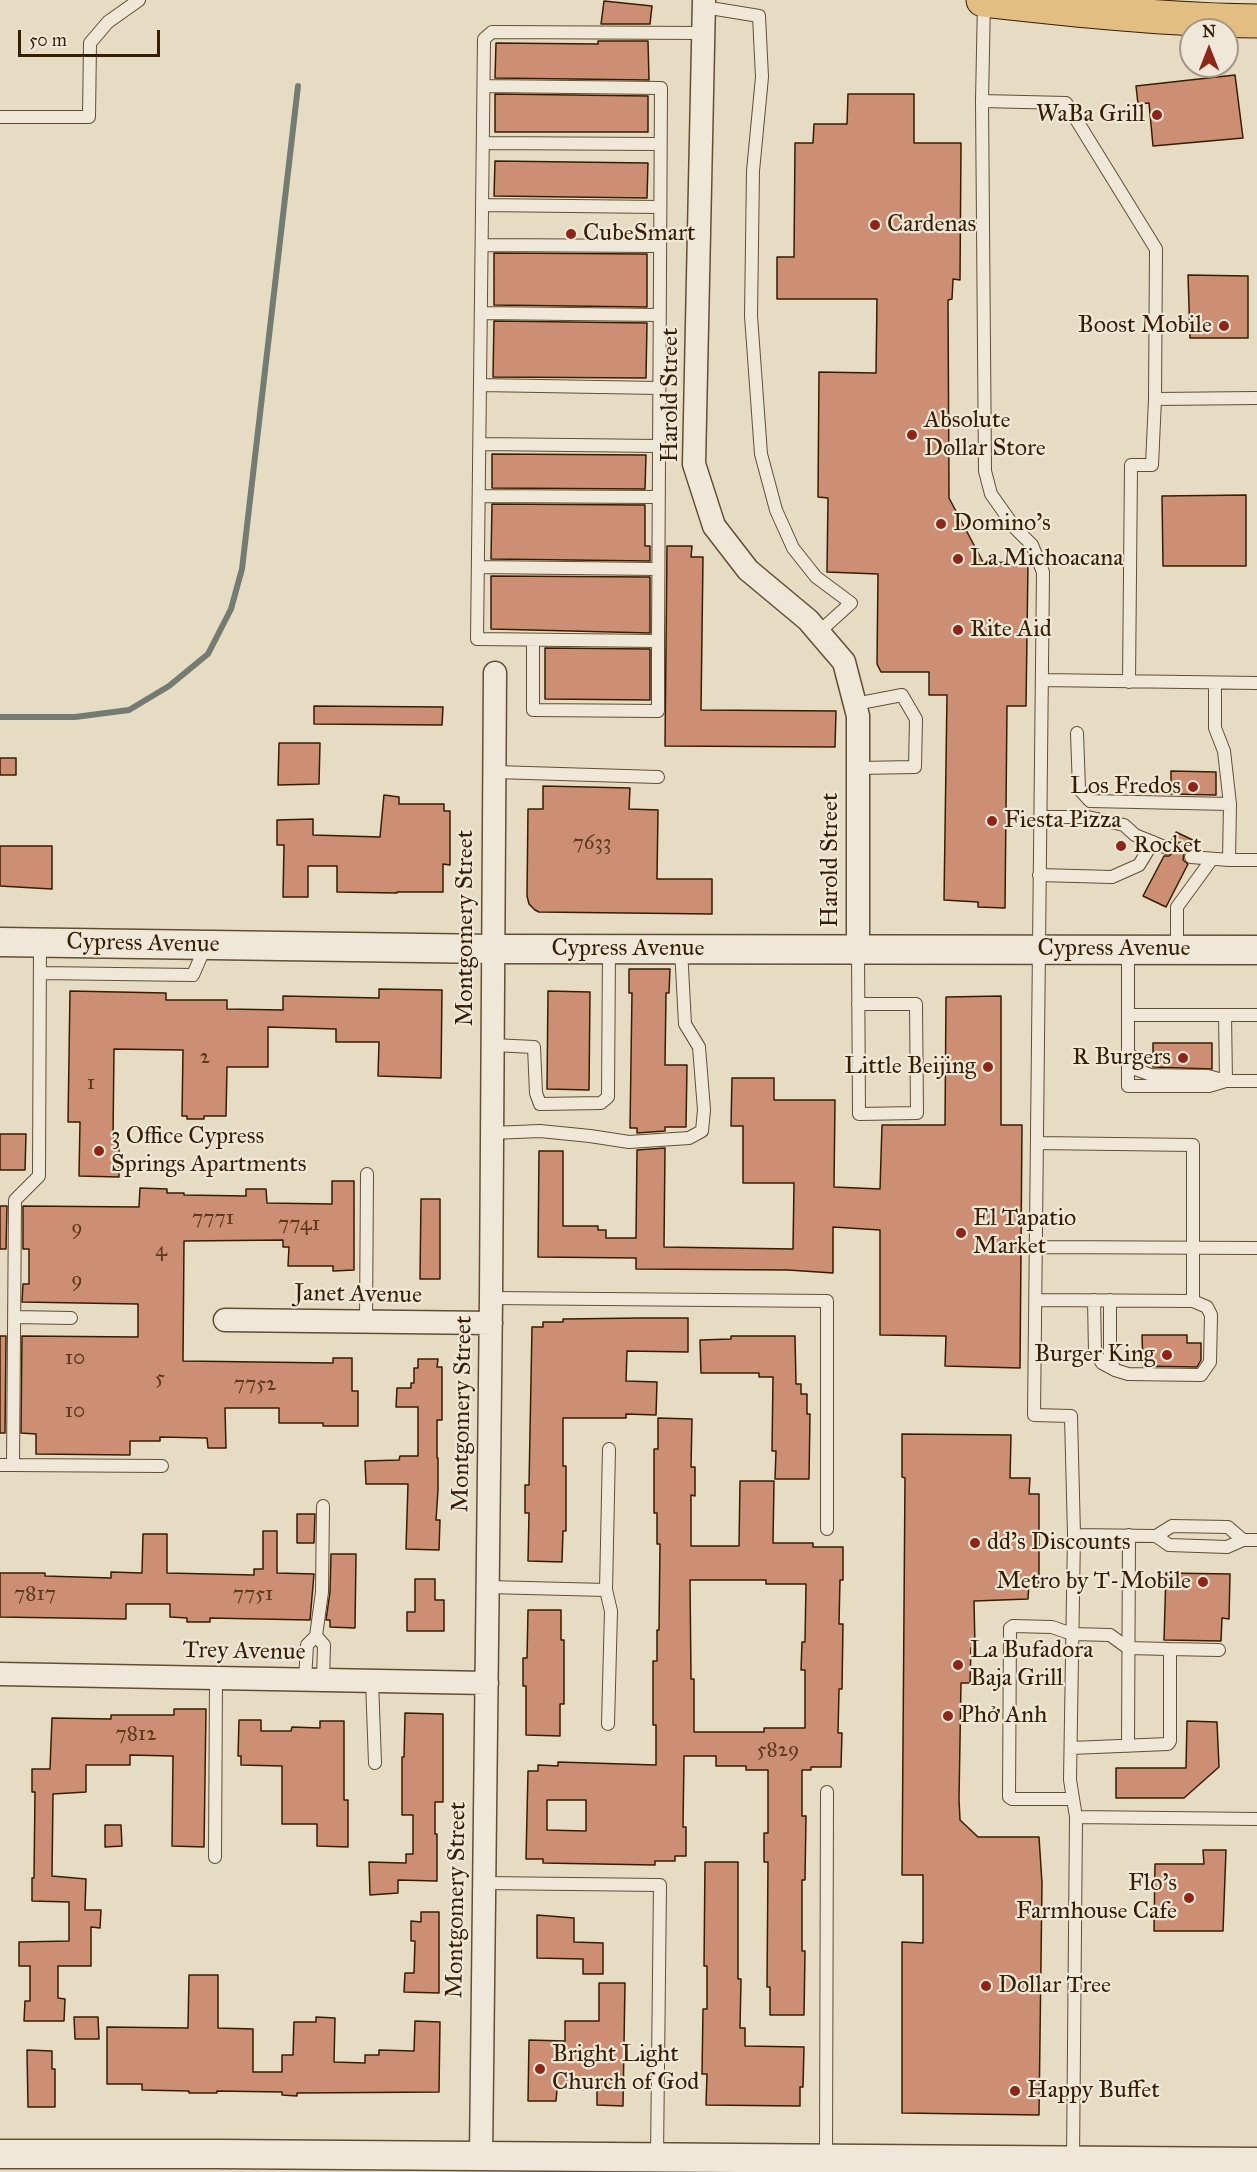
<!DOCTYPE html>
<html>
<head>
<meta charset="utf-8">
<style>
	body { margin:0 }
	#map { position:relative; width:1257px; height:2172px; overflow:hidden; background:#e6dcc3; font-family:"IM FELL Great Primer",serif }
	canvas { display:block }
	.north { position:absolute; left:1179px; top:18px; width:60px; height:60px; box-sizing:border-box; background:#efe8d8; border:2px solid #a59782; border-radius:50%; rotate:0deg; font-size:16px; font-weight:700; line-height:24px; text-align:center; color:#371e00 }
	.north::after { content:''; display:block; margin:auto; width:21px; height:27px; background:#8f2418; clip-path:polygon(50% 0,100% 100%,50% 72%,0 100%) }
	.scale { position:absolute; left:18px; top:30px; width:142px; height:27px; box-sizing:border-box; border:3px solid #371e00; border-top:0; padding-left:8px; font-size:18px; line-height:21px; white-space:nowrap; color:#371e00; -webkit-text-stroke:4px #efe8d8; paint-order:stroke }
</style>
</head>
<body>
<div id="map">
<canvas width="1257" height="2172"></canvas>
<div class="north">N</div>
<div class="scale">50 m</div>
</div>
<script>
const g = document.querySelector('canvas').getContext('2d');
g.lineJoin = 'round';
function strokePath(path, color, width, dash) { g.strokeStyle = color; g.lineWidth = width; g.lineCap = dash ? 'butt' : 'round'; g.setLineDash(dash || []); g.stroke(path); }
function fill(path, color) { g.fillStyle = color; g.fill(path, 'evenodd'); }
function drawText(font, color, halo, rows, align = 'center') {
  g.font = font + ' "IM FELL Great Primer",serif'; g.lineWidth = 4.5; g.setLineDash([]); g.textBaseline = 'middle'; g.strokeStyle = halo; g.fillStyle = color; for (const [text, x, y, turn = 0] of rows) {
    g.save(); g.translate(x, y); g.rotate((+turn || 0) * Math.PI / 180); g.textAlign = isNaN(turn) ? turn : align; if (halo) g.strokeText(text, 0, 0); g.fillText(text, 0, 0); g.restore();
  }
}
strokePath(new Path2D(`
	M0,717h75l54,-7 40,-24 39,-32 23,-45 11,-40 56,-483`), '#737b72', 6);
const building = new Path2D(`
	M604,1l48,5 -2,18h-49z
	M598,41h50l1,39 -154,-2 1,-35 102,1z
	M1235,75l8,63 -90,8 -4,-43 -11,1 -2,-18z
	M495,94l153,2v36h-153z
	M848,94h66v49h47l-1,137 -7,-1 -1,20 -4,1 1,198 34,64 45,1 -2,143h-19l-2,202 -27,-1v-5l-34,-2 3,-205h-18v-23h-48l-4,-8 1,-90 -51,-2 1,-74 -10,-1 1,-125 57,1 1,-74h-100v-42h17l1,-114h18l1,-19h33z
	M495,161l153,2 -1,35 -153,-2z
	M494,253l153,1v53l-153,-2z
	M1188,275l60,1v62h-58z
	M494,321l153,2 -1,55 -153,-1z
	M492,454l154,1 -1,34 -153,-1z
	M1246,495v71h-83l-1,-70z
	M492,504l153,1v41h5v15l-159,-2z
	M667,546h25l-1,11h12l-2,153 135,1 -1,36 -170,-1z
	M491,576l159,1v56l-159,-4z
	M545,648l105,1v51l-105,-1z
	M314,706l129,1 -1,18 -128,-1z
	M279,743h41l-1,41 -41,1z
	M0,758h16v17h-16z
	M1171,771l45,1v23l-45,-1z
	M543,786l87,2 -1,21 29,1 -1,69h55v35l-173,-2 -4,-2 -6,-6 -2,-8 1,-87h15z
	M384,795l15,2v7h45v7h6v54l-7,-1v28h-46v1l-60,-1v-26h-29v31h-25l1,-52h-7v-25l36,-1v16l67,2z
	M1176,832l23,11 -3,6h-8l-4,4 -1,7 5,4 -22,43 -23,-11 21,-40h5l5,-4 1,-6 -4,-5z
	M0,846h52v43l-52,-3z
	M629,969h41l-1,24h-3l-1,72h22l-1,62h-21v4l-28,2v-5h-7l2,-135h-3z
	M379,989l63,1 -1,88 -63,-2 1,-34h-43v-13l-68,-2v40h-41l-1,49h-22v3h-17v-3h-5l1,-66 -69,-1 -1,89h6v39l-40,-1 1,-54h-12l2,-131 96,2v7h61v9l56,1v-14l96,2z
	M548,991l42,1 -1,98 -42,-1z
	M1001,996v129h21l-2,243 -75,-2 1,-30 -66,-1v-105l-47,-3v46l-45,-3 -152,-1v-11l-98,-1 1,-106h24v75h35v4h8v8h30l1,-88 28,-2 -1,99 129,2 1,-66h-51v-57h-12l1,-48h42v22h61l-1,87 46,2 2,-64h63l1,-128z
	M1153,1043h59v26l-59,-2z
	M0,1134h26l-1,36h-25z
	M332,1181h22v89l-21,1v-5h-45l1,-19h-6v-7l-99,1 -1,120 150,2v-5h19v33h6v35h-35v-3h-44v-15h-54l1,40h-18l-1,-10 -47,-1v4h-30v14l-94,-1v-20l-15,-1 1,-97 116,1v-33l-116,-2 1,-18h6v-35h-6v-43l116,1 1,-19 27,1v4h17v2l62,1v-7h20l1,14 65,1z
	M421,1199h19v80h-20z
	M0,1206h7l-1,43h-6z
	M641,1318h47v34l-61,-1 -1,30 31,1 -1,33 -30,-1v4h-63v48h3v65h-3l-1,31 -34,-1 1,-48h-4v-28h4l3,-158h11v-5h20v-3z
	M1142,1335h45v8h14v17l-4,7 -54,-1z
	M0,1336h6l-1,97h-5z
	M731,1336h64l1,48h5v10h6v20h3l-1,65h-34l1,-28h-4l1,-74h-14v-4h-58l-1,-33 31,-1z
	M418,1359h20l-1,8h5v53h-5v38h1v32l-2,30h4l-1,30 -33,-1 2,-65h-42l-1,-23 34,-1 1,-4h18v-49h-22l1,-19h14v-5h3v-15h4z
	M658,1418l34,1 -1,48h4v29l-4,-1v51h48l1,-65h34l-1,62h40v4h30v33h-3l-1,44h4l-1,65h-3l-1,44h4l-1,34h-30v3h-9v46h4l-1,64h-3v71h3l-1,64h-34v-28h-3l1,-125h-4v-29h4v-63h-22v-4h-30v-10h-32l-1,71h3v29h-11v5h-20v4l-112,-2v-4h-17l2,-88h10v-6l20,1v-4l98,3v-40h-3v-64h4v-31h2l1,-86h-3v-31h-3v-64h4zM690,1580h76v4h40l-1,58h-3l-1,28h4v58h-41v4h-70v-53h-3zM547,1800h39v31l-39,-1z
	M902,1434l109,1 -1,43h20l-1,16h10v90l-10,-1 -1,16 -54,2 1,47h-4l-1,35h-9l-2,116 1,21 18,17h61l3,46 -3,232 -137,-2v-171l21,1v-68h-21l3,-397 -3,-1z
	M297,1514h18l-1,29h-17z
	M263,1531h14v42l37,1 -4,46 -100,-2v4h-23v-4l-17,-1v-13h-44v15l-126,-2v-44h45v3l66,2v-6l31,1 1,-39h24v39l87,2v-6h9z
	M331,1554h25l-1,74 -25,-1v-7h-4l4,-28z
	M1166,1573l64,1 -1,45 -7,-1 -1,23 -57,-1z
	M415,1579h20v21h9v31h-37v-19h8z
	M528,1610h33v30h3v64h-4v32l-34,-1v-49h-3v-28h4z
	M174,1709h32l-2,138 -32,-1 1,-90 -43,-1v10h-44v27l-33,2 -1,82 34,3 -1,31h16l-1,18 -9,-1v39h-33v32l7,1 -1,22h-40l1,-20h5v-35h-11v-24l50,-1v-39l-37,-1v-23h2l1,-86h-3v-23h18l2,-51 59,1v-4h63z
	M405,1713l38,1v88h-8v32h2v47l-39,-1v13l-28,2 -1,-33 37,1v-9h7v-39h-11v-58h2z
	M239,1720h22v11h30l1,-4 28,1v-7h24v79h4v47l-31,-1v-22h-35v-58l-41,-1v-9h-3z
	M1187,1721l30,1 2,45 -35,31h-68v-30h70z
	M105,1825h16l1,21 -17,1z
	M1203,1850h23l-3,81h-69l1,-67h49z
	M705,1862h33v117h3l-1,49h5v18l59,1 -1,40h-3v19l-94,-1 1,-31h-5l1,-65h4v-43h-3z
	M421,1912h18v81l-35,-1 1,-19h9l1,-32h-4v-20l10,1z
	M537,1915l37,3v24l29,1v31h-20v-15l-46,-1z
	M189,1975h29v53l35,1v43h29v-17h11l1,-33h22v-5l19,1 -1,44 31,1v-8h14v-5l35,1 1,-30 25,1 -1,70 -142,1v3l-15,-1v-3l-65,-1v2h-28v-2l-47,-1v-6h-35v-57l81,1z
	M599,1983h26l-2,123 -26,-1v-15l-40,-1 -1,12h-28l1,-61 36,1v-20h34z
	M74,2017h24l1,22h-24z
	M27,2050l25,1v18h3v38h-27z`);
fill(building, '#cd8f73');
strokePath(building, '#371e00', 1.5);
const service = new Path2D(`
	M984,1l-2,100 3,370 6,23 24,34 17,17 11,27 -9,843 37,1 3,119
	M704,7l55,9 3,61 -9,94 -2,145 10,138 15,56 17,38 23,29 35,26 -32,29
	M484,86l177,2 -3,553 -181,-2 7,-600 8,-7 211,1
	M982,101l84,2 90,146 -1,150
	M0,117h89l1,-74 18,-21 31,-22
	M483,143l177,1
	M482,205l178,2
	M482,245l178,1
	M481,313l178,2
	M480,385l179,3
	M480,444l179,2
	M479,496l179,1
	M478,567l180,2
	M533,640v70l125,1v-70
	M1042,680l215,3
	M1129,682l2,-217h21l3,-66 102,-1
	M1215,683v45l9,23 6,53 -1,56h28
	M855,704l47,-9 14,24 -1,48 -57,1
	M1077,733l2,56 11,12 140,3
	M495,772l163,5
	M1040,817h48l36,8 11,10 32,13
	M1191,857l38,3
	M1039,875l73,2 27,-12 14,-23
	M40,943l-1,233 -24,24 -2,265 149,1
	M1177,949v-42l35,-48
	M858,950l1,164 58,-1 -1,-109h-58
	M1128,950v136h81l17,-5
	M40,973l153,2 13,-30
	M1128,1015h129
	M1225,1015l1,66
	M493,1045l41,2 2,46 4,11 61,-1 7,-6 1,-148
	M1132,1056l3,13 16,6 57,1 18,5h31
	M492,1133l48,-2 50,5 39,6 60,-4 13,-7 2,-21 -5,-63 -14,-23 -4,-75
	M1036,1247l221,1
	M491,1298l336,3v228
	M1036,1300l157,1v-156l-156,-2
	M1094,1300l1,52 7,11 13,7
	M1110,1300v59l5,11 13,4 73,1 9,-13 1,-47 -4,-8 -14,-6
	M14,1317l57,1
	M366,1322l1,-148
	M0,1465h13
	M1156,1536l13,9 58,2 16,-7h14
	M488,1587l118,3 5,21 -3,113
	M606,1590l3,-141
	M316,1636l6,-44 1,-86
	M1168,1649l51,1
	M305,1680l2,-35 9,-9 8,9 -1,35
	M372,1681l3,82
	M1128,1746l1,-211
	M1071,1748l97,-4 2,-3v-90l-2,-2 -40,-1 -18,-13 -38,-1 -20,-7 -39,-1 -3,2 -1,169 3,2h61
	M1076,1817l181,2
	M215,1857l1,-179
	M484,1883l176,2 -3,272
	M826,2158l1,-366
	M1073,2160l3,-343 -6,-37 4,-245 82,1 16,-10 56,1 15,13`);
const minor = new Path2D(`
	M704,0l-10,464 20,62 34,44 60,50 36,42 14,54v234
	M225,1320l266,3
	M0,1674l487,9
	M481,2156l10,-858 4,-625`);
const tertiary = new Path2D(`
	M0,942l493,7 764,1
	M0,2154h218l1039,8`);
const primary = new Path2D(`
	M983,0c91,10 182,20 274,21`);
strokePath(service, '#634e31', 14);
strokePath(minor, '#634e31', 25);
strokePath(tertiary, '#634e31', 31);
strokePath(primary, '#371e00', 35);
strokePath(service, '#efe8d8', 12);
strokePath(minor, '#efe8d8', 22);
strokePath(tertiary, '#efe8d8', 28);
strokePath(primary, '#e3be82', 33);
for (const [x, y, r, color] of [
	[1157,115,6,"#8f2418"],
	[875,225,6,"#8f2418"],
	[571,234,6,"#8f2418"],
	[1224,326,6,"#8f2418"],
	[912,435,6,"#8f2418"],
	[941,524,6,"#8f2418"],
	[958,559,6,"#8f2418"],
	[958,630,6,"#8f2418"],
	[1193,787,6,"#8f2418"],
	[992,821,6,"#8f2418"],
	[1121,846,6,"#8f2418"],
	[1183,1058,6,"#8f2418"],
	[988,1067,6,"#8f2418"],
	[99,1151,6,"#8f2418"],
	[961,1233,6,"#8f2418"],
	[1167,1355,6,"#8f2418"],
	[975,1543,6,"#8f2418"],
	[1203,1582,6,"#8f2418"],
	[958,1665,6,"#8f2418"],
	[948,1716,6,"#8f2418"],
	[1189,1898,6,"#8f2418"],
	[986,1986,6,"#8f2418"],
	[540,2069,6,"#8f2418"],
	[1015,2091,6,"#8f2418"]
]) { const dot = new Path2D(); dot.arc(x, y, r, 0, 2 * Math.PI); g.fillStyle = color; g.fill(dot); strokePath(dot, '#efe8d8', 2); }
drawText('21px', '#5c3a1d', null, [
	["7633",592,844],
	["2",205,1058],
	["1",91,1084],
	["7771",213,1219],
	["7741",299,1225],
	["9",77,1229],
	["4",161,1251],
	["9",77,1281],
	["10",75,1359],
	["5",160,1379],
	["7752",255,1385],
	["10",75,1412],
	["7817",35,1595],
	["7751",253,1595],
	["7812",136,1735],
	["5829",778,1751]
]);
drawText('24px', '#371e00', '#efe8d8', [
	["WaBa Grill",1145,115,"right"],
	["Cardenas",887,225],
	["CubeSmart",583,234],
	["Boost Mobile",1212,326,"right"],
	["Absolute",924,421],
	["Dollar Store",924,449],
	["Domino's",953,524],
	["La Michoacana",970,559],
	["Rite Aid",970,630],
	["Los Fredos",1181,787,"right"],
	["Fiesta Pizza",1004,821],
	["Rocket",1133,846],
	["R Burgers",1171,1058,"right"],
	["Little Beijing",976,1067,"right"],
	["3 Office Cypress",111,1137],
	["Springs Apartments",111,1165],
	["El Tapatio",973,1219],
	["Market",973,1247],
	["Burger King",1155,1355,"right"],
	["dd's Discounts",987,1543],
	["Metro by T-Mobile",1191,1582,"right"],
	["La Bufadora",970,1651],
	["Baja Grill",970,1679],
	["Phở Anh",960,1716],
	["Flo's",1177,1884,"right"],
	["Farmhouse Cafe",1177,1912,"right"],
	["Dollar Tree",998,1986],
	["Bright Light",552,2055],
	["Church of God",552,2083],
	["Happy Buffet",1027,2091]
], 'left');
drawText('24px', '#371e00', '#efe8d8', [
	["Harold Street",671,395,-90],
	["Harold Street",831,860,-90],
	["Montgomery Street",466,928,-90],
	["Cypress Avenue",143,944,1],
	["Cypress Avenue",628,949],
	["Cypress Avenue",1114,949],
	["Janet Avenue",358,1295,1],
	["Montgomery Street",463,1414,-89],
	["Trey Avenue",244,1652,1],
	["Montgomery Street",457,1900,-89]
]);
</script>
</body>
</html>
